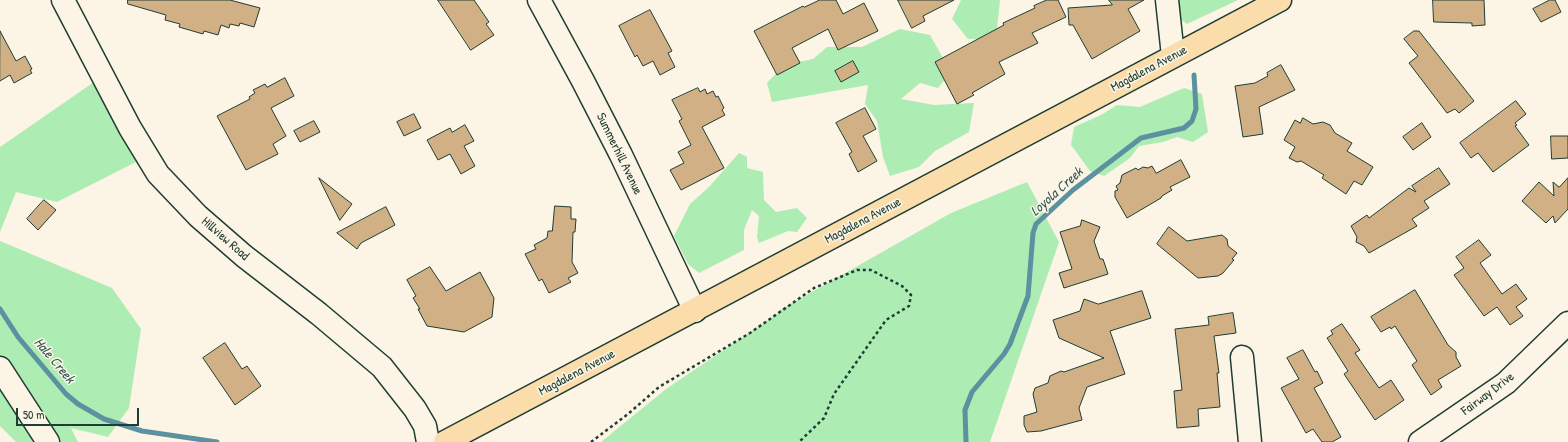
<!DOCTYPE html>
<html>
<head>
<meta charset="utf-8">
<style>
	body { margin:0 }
	#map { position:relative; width:1568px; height:442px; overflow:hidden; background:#fcf5e5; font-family:"Patrick Hand",sans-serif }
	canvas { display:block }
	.scale { position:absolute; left:16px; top:408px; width:123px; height:18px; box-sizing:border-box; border:2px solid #1f3d34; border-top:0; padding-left:5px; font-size:12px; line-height:14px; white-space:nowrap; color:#1f3d34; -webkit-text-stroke:3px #fcf5e5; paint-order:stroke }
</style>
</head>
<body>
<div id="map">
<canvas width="1568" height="442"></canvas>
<div class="scale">50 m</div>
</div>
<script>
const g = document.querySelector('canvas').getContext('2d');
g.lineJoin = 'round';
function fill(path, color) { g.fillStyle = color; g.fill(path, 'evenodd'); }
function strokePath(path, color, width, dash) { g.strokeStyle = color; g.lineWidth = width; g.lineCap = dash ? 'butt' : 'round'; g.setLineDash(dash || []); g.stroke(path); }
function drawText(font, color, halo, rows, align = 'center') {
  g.font = font + ' "Patrick Hand",sans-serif'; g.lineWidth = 3; g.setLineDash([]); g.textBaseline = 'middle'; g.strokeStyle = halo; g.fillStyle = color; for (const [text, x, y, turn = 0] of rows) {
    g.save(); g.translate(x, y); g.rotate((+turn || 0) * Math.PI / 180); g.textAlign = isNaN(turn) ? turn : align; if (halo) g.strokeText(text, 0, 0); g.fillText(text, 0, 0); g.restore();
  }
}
fill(new Path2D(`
	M961,0h39l-4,39h-28l-16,-20z
	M1172,0h66l-51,24 -14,-10z
	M900,29l30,6 21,37 -13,16 -18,-5 -19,16 33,6 40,-2 -5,29 -34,19 -16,16 -29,9 -7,-19 -6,-36 -12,-17 3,-19 -96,17 -5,-19 17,-18 29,-6 14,-12h35z
	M94,82l44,79 -81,41 -41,-10 -16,40v-85z
	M1184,88l18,6 6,38 -15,10 -16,-5 -14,5 -24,4 -9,12 -26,18 -14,-5 -19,-26 3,-18 27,-12 16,-10 23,2z
	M739,153l8,4v11l16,4 1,28 12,12 21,-4 10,10 -10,14 -9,-1 -29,12 -2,-6 2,-21 -7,-6 -8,20v20l-45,23 -11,-9 -14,-28 16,-32 19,-17z
	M1027,182l32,60 -69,200h-389l65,-53 111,-75 3,-4 171,-97z
	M0,241l112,47 29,41 -12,79 -21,29 -37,-9 7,14h-62l-16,-16z`), '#adecb3');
strokePath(new Path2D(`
	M0,309l18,28 48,57 12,10 26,15 38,12 75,11
	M966,442l-1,-32 7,-18 32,-38 6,-10 18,-48 5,-63 3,-9 37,-34 68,-52 43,-10 8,-7 4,-12 -2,-34`), '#5c919f', 5);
const building = new Path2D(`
	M128,0h102l30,8 -6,19 -14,-4 -1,3 -9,-2 -1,4 -8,-3 -3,10 -14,-4 -1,3 -24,-7 1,-3 -15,-4 1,-5 -38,-11z
	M438,0h36l15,22 -3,2 8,11 -23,15z
	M820,0h16l7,14 21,-11 14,28 -40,19 -10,-21 -36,19 8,15 -23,12 -23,-44 49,-25 1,1z
	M898,0h56l-31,16 2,5 -13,7z
	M1047,0h11l8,17 -34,16 6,10 -39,19 6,12 -33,19 2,2 -17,9 -22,-42 69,-37 -1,-2 32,-15 -1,-2z
	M1109,0h35l-16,9 12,22 -48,28 -19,-34h-4l-1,-17 44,-3z
	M1433,0h51l1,25 -13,1v-3l-38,-1z
	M1550,0h5l6,12 -20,10 -8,-13z
	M650,10l22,41 -4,2 7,14 -15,8 -7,-14 -10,5 -6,-11 -2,2 -16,-31z
	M0,31l16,30 9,-5 7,13 -2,1 2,3 -18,10 -4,-8 -10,6z
	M1414,31h5l55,70 -15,12 -4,-4 -8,4 -38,-50 9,-7 -14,-17z
	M853,61l6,11 -18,10 -6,-11z
	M1281,65l14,25 -36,17 4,27 -20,3 -8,-51 20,-3 13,-7 -1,-3z
	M285,78l9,18 -23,12 15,28 -13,8 5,10 -32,16 -29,-54 33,-17 -1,-2 6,-4 -2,-3 12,-6 2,3z
	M698,88l2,4 5,-3 2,5 6,-3 3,6 2,-1 6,12 -2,2 3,5 -23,12 22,41 -43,22 -11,-20 14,-7 -6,-11 13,-7 -12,-24 3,-2 -10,-19z
	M1516,101l10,13 -11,9 2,2 -2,1 14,19 -36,27 -15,-19 -7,5 -11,-15z
	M865,108l11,21 -13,7 14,25 -19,11 -9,-18 3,-2 -16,-29z
	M414,114l7,14 -17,8 -7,-14z
	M1303,118l10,6 10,-2 7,3 5,8 17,10 -5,8 26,16 -11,18 -8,-4 -8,13 -24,-16 2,-3 -23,-14 -4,1 -8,-4 6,-11 -11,-7 11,-20 5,3z
	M314,121l6,11 -20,10 -6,-11z
	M1422,123l9,14 -18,13 -10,-13z
	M465,125l9,16 -10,5 11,20 -14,8 -11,-20 -12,6 -11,-20 23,-12 2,4z
	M1551,136h17v22l-16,1z
	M1181,160l9,17 -20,10 2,3 -10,6 -1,2 -34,20 -12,-21v-6l3,-1 -2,-4 4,-3 2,-8 14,-7 2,2 5,-3 5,1 4,-2 4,7z
	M1439,168l11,16 -26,17 5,7 -17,11 5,7 -48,27 -5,-7 -8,-4 1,-5 -6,-11 16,-11 2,3 40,-30 7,4 -4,-6z
	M319,178l33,26 -12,16z
	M1568,178v31l-13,14 -2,-7 -7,7 -24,-22 17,-19 15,14 -1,-14 6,5z
	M44,200l12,10 -18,20 -11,-11z
	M555,206l16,1v12h5l-1,13h-2l-1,30 6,11 -10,5 3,4 -22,11 -7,-14 -3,2 -14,-27 11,-5 -2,-4 13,-7 1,-7h4z
	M386,207l9,18 -34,18 -4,6 -20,-16z
	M1082,220l18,7 -6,14 6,18h3l5,15 -44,14 -5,-15 13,-4 -12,-37 20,-6z
	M1169,227l18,14 35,-6 5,4 1,7 9,7 -5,6 2,1 -11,13 -5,3 -20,2 -41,-34z
	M1479,240l12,15 -11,8 22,31 14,-10 11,15 -11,8 7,9 -13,9 -13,-18 -13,9 -30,-41 10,-7 -8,-11z
	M430,267l16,24 34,-19 14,26 -2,19 -28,15 -37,-6 -9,-17h2l-7,-11 3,-2 -9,-16z
	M1415,290l33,55 8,7v5l5,9 -23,14 4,7 -11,8 -19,-30 5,-4 -22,-35 -4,3 -1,-2 -9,5 -10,-15z
	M1142,291l9,27 -41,13 15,43 -38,13 -8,21 3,12 -41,11 -14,1 -3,-7v-9l13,-4 -4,-18 2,-6 13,-5 2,-7 11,-5 3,1 40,-14 -45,-20 -6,-18 27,-9 4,-12 14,5z
	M1233,313l3,20 -22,3 5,37h-2l3,34 -22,2 1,17 -22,2 -3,-37 8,-1 -7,-61 34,-4 -1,-8z
	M1342,324l18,26 -5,3 24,35 12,-8 13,20 -29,20 -31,-46 4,-3 -21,-33 6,-4 -2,-3z
	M225,343l17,26 5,-3 14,20 -26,19 -32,-47z
	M1303,350l12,22 2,-1 6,12 -9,5 27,49 -9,5h-10l-9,-13 -7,4 -25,-45 18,-9 -12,-21z`);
fill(building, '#d0b084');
strokePath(building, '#1f3d34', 1);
const minor = new Path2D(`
	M63,0l67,128 28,46 40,42 46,40 75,58 63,53 33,42 10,17 3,16
	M539,0l44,81 38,74 74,156
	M1167,0l6,56
	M1242,357l8,85
	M0,368l48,74
	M1420,442l86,-59 62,-60`);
const major = new Path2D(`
	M445,442l835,-442`);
strokePath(minor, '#1f3d34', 25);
strokePath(major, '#1f3d34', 25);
strokePath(new Path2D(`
	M591,442l37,-28 31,-27 91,-54 64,-45 43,-18h14l31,16 9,9 -2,11 -23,14 -52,74 -10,24 -25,24`), '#1f3d34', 2.5, [3, 3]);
strokePath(minor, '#fcf5e5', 22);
strokePath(major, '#faddab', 22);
drawText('13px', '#1f3d34', '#fcf5e5', [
	["Magdalena Avenue",1149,69,-28],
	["Summerhill Avenue",619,154,64],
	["Magdalena Avenue",863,221,-28],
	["Hillview Road",225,239,41],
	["Magdalena Avenue",577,373,-28],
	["Fairway Drive",1488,394,-37]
]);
drawText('italic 14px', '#335958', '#fcf5e5', [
	["Loyola Creek",1057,192,-42],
	["Hale Creek",54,361,50]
]);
</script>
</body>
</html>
